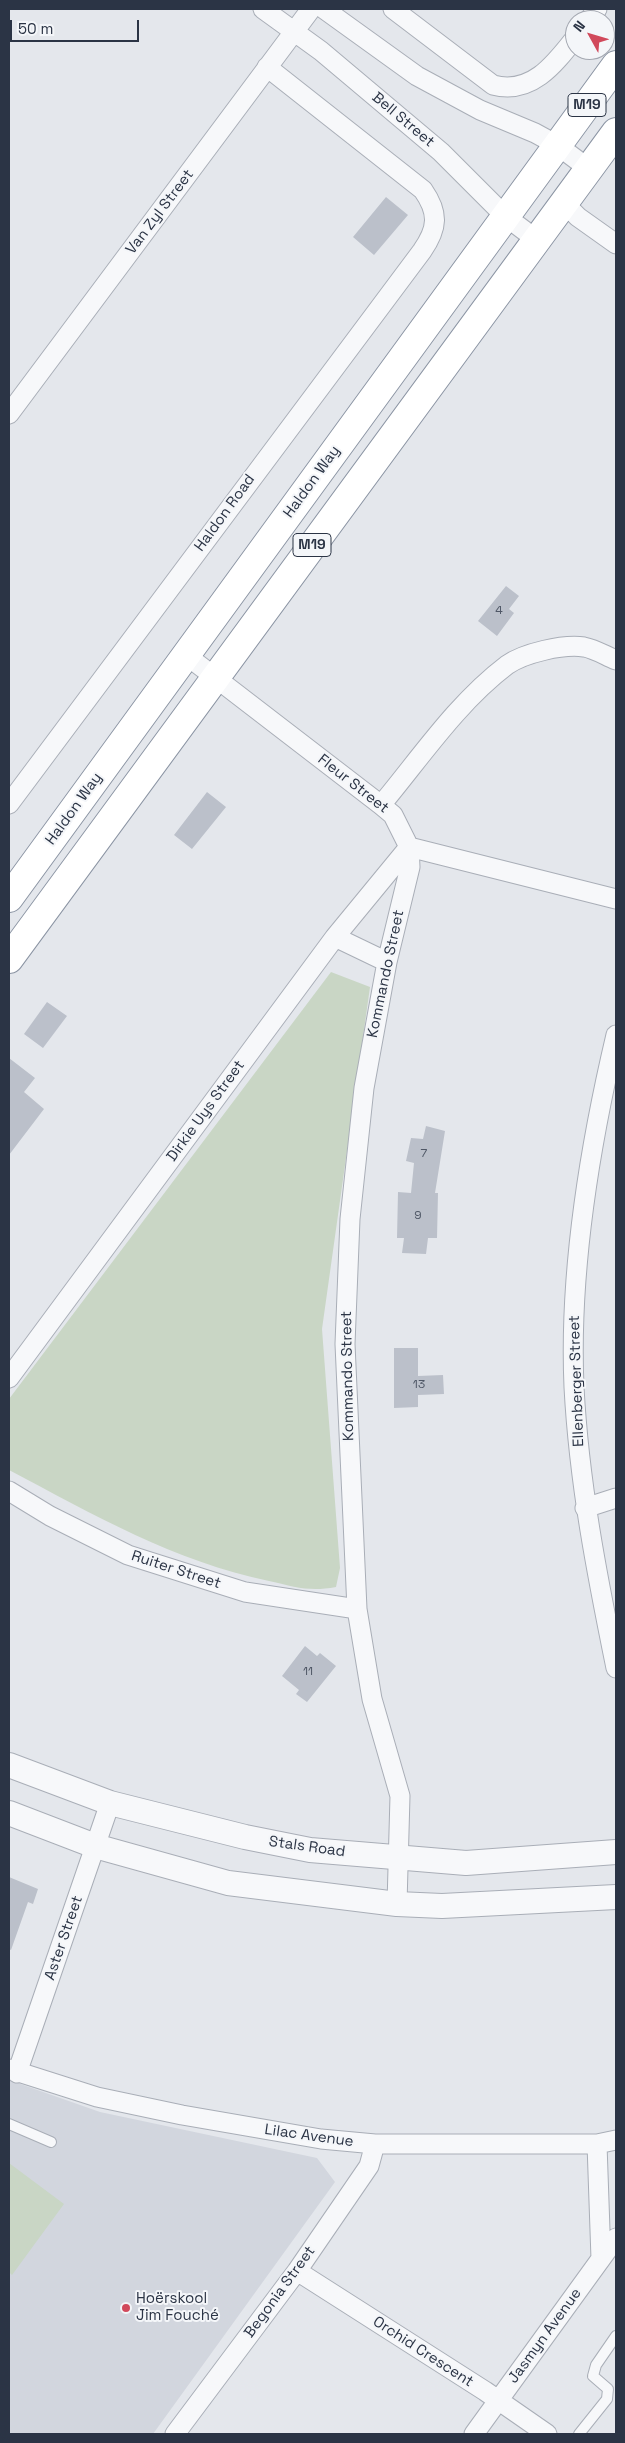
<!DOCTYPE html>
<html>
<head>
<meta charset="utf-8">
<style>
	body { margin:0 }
	#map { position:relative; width:625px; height:2443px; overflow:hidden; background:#e4e7ec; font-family:"Space Grotesk",sans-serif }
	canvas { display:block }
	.frame { position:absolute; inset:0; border:10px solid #2b3445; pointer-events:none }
	.north { position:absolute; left:565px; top:10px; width:50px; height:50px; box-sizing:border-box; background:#f4f6f9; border:1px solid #a4a8b1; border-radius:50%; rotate:309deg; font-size:14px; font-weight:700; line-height:20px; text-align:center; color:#2b3445 }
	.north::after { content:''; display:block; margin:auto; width:18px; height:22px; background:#d1495b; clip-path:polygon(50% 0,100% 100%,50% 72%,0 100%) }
	.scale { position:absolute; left:10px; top:20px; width:129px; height:22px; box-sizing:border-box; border:2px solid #2b3445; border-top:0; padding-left:6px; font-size:15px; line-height:18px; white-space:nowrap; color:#2b3445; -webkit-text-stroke:4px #f4f6f9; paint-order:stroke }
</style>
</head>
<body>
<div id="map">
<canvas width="625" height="2443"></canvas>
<div class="frame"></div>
<div class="north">N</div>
<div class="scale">50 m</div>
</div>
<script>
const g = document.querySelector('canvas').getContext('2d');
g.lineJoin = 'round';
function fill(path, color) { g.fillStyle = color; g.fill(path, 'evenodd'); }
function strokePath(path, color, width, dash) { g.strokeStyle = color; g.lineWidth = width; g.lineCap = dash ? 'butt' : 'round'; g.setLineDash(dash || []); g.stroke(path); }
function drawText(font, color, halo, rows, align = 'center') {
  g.font = font + ' "Space Grotesk",sans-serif'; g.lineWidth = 4; g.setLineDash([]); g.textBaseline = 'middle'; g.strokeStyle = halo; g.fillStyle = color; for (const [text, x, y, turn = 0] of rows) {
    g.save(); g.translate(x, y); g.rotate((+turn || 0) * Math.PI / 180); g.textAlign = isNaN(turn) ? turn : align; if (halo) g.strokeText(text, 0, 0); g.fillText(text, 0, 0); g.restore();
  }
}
fill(new Path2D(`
	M9,2080l91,32 217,46 18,24 -182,252h-144z`), '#d2d6de');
fill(new Path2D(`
	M331,972l39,15 -48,342 18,239 -4,19c-27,5 -40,0 -67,-6 -93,-19 -177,-67 -260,-111v-71z
	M9,2163l55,41 -52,71 -3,-3z`), '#c9d6c5');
fill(new Path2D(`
	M386,197l22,18 -34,40 -21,-18z
	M506,586l13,10 -10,13 5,4 -17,23 -19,-15z
	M207,792l19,15 -34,42 -18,-14z
	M47,1002l20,14 -24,32 -19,-14z
	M9,1058l26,20 -11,14 20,17 -35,46z
	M426,1126l19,5 -10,62h3l-1,45h-9l-2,16 -24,-1 2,-15h-7l1,-46 13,1 3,-30 -8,-2 5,-23 12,1z
	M394,1348h24v28l25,-1 1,19 -26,1v12l-24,1z
	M305,1646l12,10 3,-3 16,13 -29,36 -11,-8 3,-4 -17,-14z
	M9,1877l29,12 -5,15 -5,-2 -17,48 -2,-1z`), '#bbc0ca');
const service = new Path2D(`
	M9,2124l42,18
	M579,2434l28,-35 1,-10 -15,-13 3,-11 20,-29`);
const minor = new Path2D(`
	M263,9l58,42 120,101 64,64 32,24
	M324,9l93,67 63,34 55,23 22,12 32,24
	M393,9l100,76c38,10 61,-20 82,-47
	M589,20l8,-11
	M564,203l14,14 38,27
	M9,414l302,-405
	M186,655l195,150 12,10 16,32 1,20 -23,95 -23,126 -14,131 -5,125 12,265 15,90 28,97 -3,108
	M9,804l413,-553c16,-23 17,-38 1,-61l-156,-123
	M381,805c40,-48 76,-102 126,-140 17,-12 56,-21 77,-18 11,2 22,9 32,13
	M409,847l207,52
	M335,937l52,25
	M616,1035c-26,110 -47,239 -42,352 5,96 23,188 42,281
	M9,1378l326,-441 74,-90
	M9,1491l41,25 78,39 117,37 112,17
	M585,1508l31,-10
	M9,2069l88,28 85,18 139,24 54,5h222l19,-4
	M17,2073l93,-270
	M597,2144l4,115
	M297,2271l188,120 62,43
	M175,2434l122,-163 72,-105 6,-22
	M474,2434l142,-196`);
const tertiary = new Path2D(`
	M9,1765l101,38 135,34 65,13 156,13 150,-11
	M9,1813l86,33 133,37 169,21 45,2 174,-9`);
const trunk = new Path2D(`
	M9,898l607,-833
	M9,959l607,-827`);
strokePath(service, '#a9aeb7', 12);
strokePath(minor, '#a9aeb7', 21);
strokePath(tertiary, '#a9aeb7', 26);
strokePath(trunk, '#8b94a3', 30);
strokePath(service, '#f7f8fa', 10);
strokePath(minor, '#f7f8fa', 19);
strokePath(tertiary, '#f7f8fa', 24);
strokePath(trunk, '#fff', 28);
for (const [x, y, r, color] of [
	[126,2308,5,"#d1495b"]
]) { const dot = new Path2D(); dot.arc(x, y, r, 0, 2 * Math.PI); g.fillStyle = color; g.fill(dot); strokePath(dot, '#f4f6f9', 2); }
drawText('12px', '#4f5766', null, [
	["4",499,611],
	["7",424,1154],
	["9",418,1216],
	["13",419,1385],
	["11",308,1672]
]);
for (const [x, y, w] of [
	[587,105,38],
	[312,545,38]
]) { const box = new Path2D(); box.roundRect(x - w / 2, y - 11.5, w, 23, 4); g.fillStyle = '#f4f6f9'; g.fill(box); strokePath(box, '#2b3445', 1); }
drawText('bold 14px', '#2b3445', null, [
	["M19",587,105],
	["M19",312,545]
]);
drawText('15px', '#2b3445', '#f4f6f9', [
	["Bell Street",403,120,40],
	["Van Zyl Street",160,212,-53],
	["Haldon Way",312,482,-54],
	["Haldon Road",225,513,-54],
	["Fleur Street",353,784,38],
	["Haldon Way",74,809,-54],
	["Kommando Street",386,974,-78],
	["Dirkie Uys Street",206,1111,-54],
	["Kommando Street",348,1376,-91],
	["Ellenberger Street",577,1381,-92],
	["Ruiter Street",176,1570,18],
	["Stals Road",307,1847,8],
	["Aster Street",64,1938,-71],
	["Lilac Avenue",309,2136,8],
	["Begonia Street",280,2292,-54],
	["Jasmyn Avenue",545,2336,-54],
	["Orchid Crescent",423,2352,33]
]);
drawText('15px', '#2b3445', '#f4f6f9', [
	["Hoërskool",136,2299],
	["Jim Fouché",136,2316]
], 'left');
</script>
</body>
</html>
